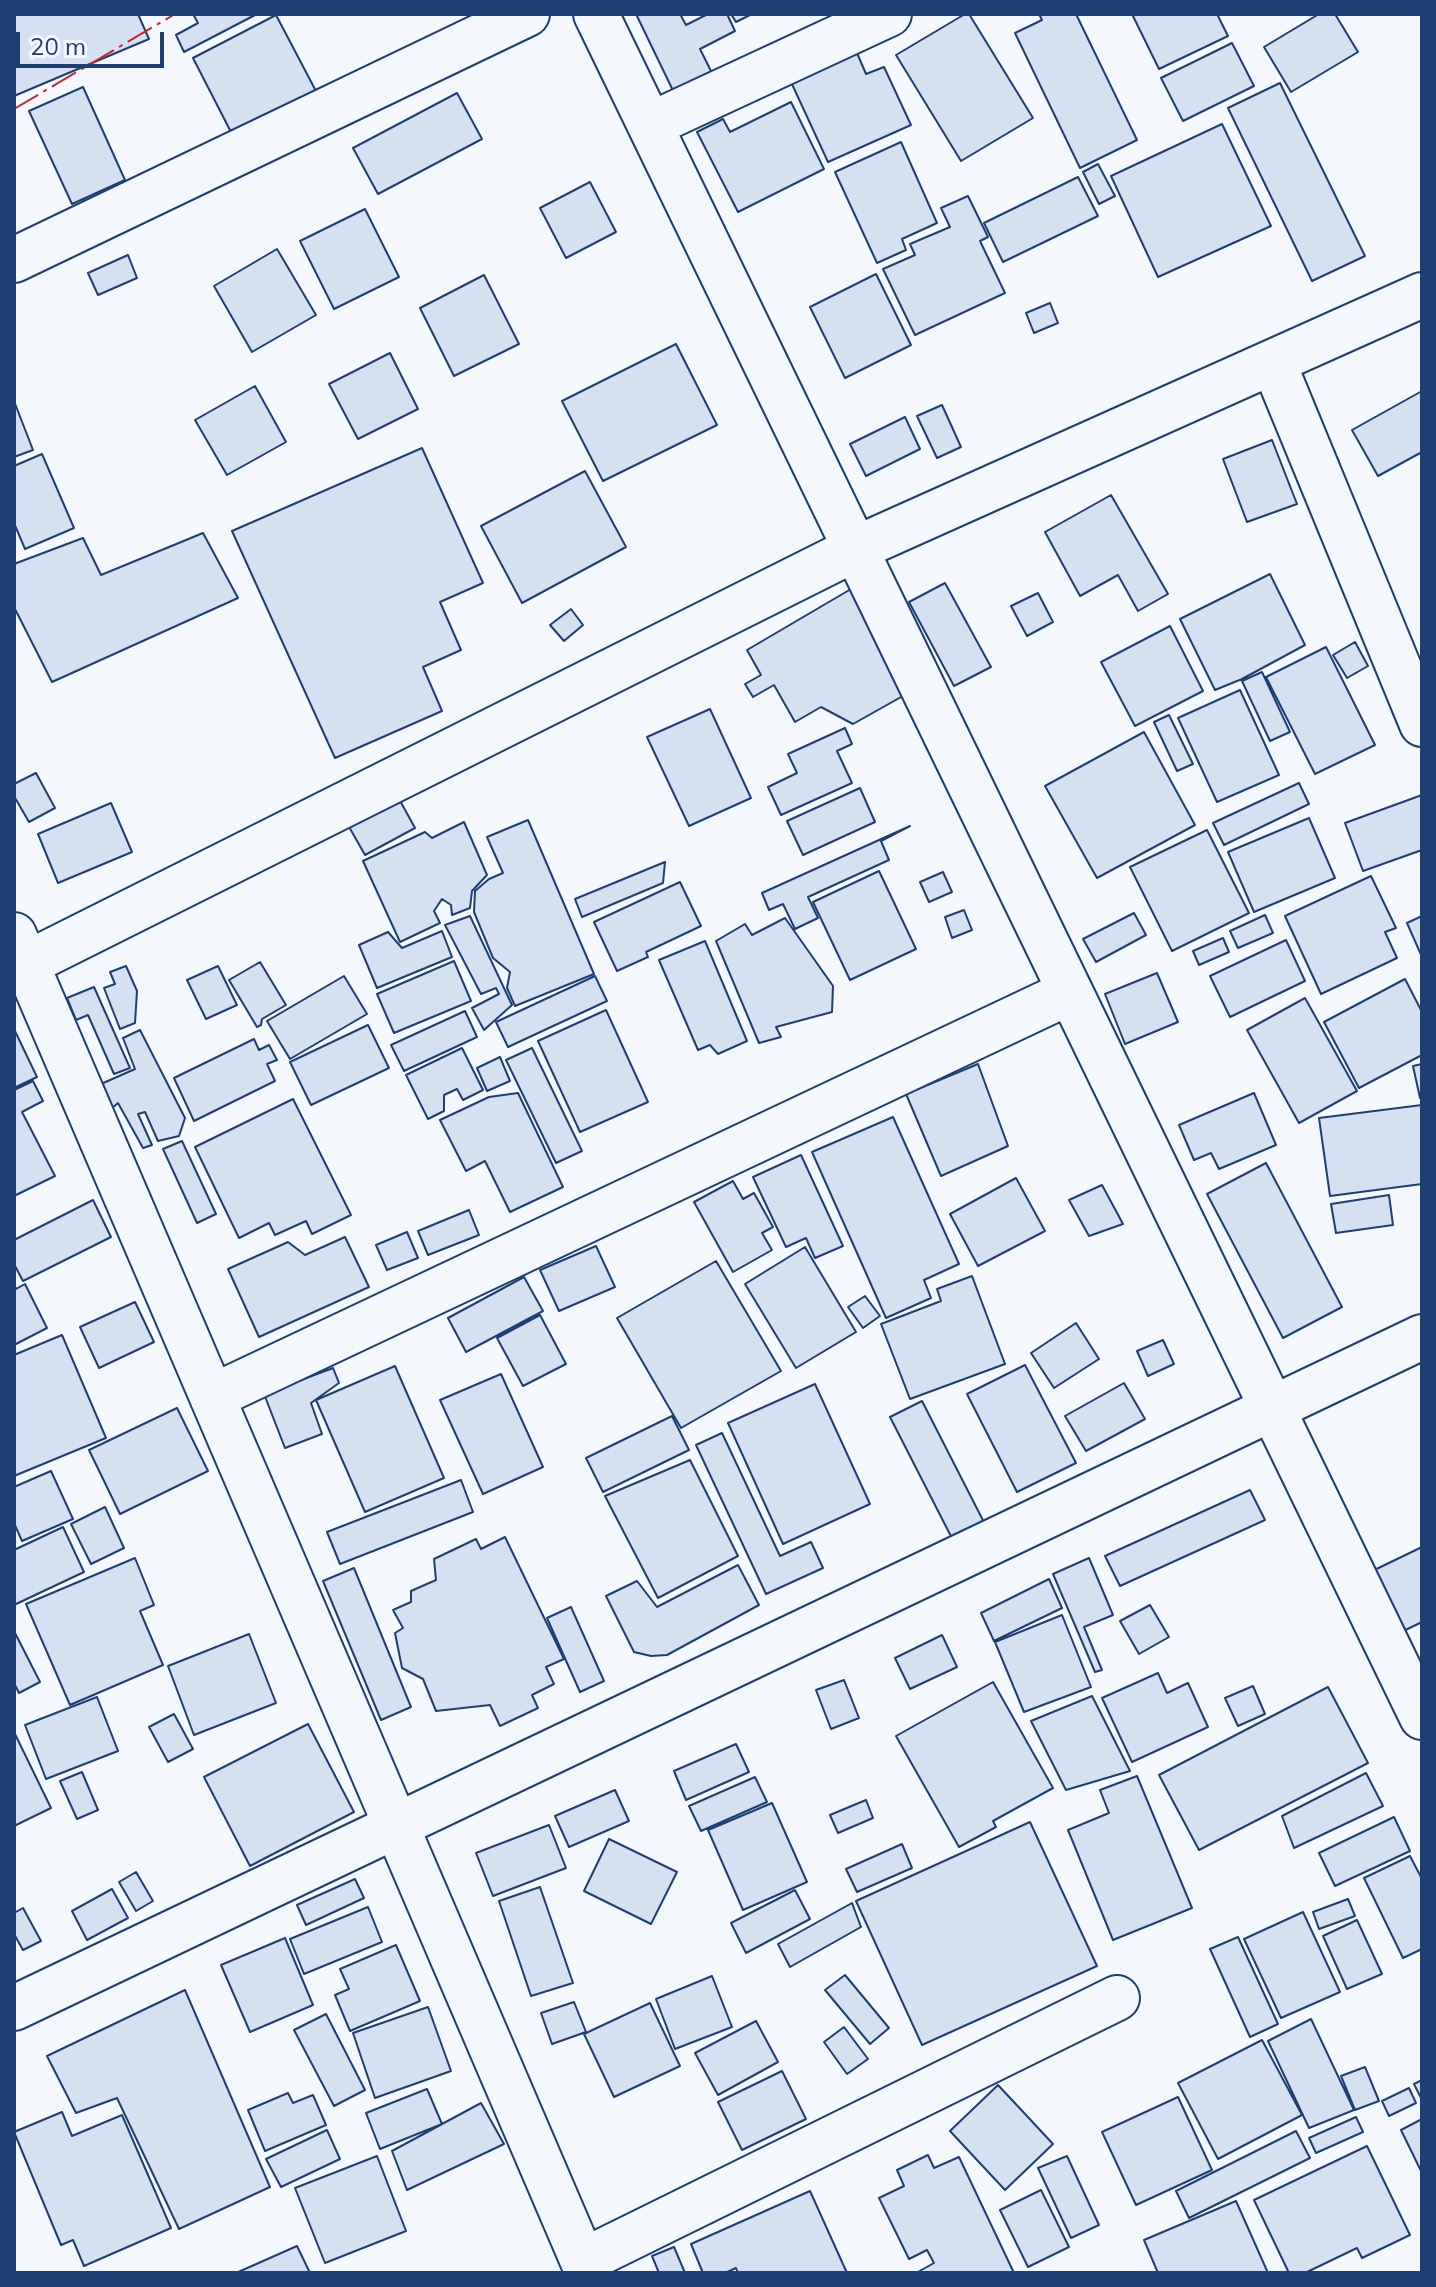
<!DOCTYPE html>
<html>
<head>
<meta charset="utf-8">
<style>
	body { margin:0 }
	#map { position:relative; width:1436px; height:2287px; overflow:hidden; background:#f4f7fb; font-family:Mulish,sans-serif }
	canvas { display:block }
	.frame { position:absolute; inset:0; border:16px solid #1d3f73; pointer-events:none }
	.scale { position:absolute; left:16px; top:32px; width:148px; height:36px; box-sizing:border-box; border:4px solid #1d3f73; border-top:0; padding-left:10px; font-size:24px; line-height:28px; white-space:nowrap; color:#1d3f73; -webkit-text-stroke:6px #f4f7fb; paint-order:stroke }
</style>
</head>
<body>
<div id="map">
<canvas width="1436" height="2287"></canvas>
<div class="frame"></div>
<div class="scale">20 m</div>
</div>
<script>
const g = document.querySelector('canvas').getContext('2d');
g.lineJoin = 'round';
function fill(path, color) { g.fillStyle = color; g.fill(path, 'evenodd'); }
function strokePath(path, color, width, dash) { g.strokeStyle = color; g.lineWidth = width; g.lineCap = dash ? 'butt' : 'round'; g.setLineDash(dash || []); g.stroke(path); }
const building = new Path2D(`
	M14,14h124l11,25 -135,57z
	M193,14h64l-73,38 -8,-17 22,-12z
	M636,14h44l6,11 22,-11h19l8,17 -35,18 19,38 -39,18z
	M731,14h21l-16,8z
	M965,14h4l64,104 -72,43 -65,-106z
	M1039,14h37l61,126 -57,28 -65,-135 27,-13z
	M1132,14h85l11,22 -69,33z
	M1319,14h16l23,38 -67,40 -27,-45z
	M276,15l41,78 -84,43 -40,-78z
	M1232,43l22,43 -71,35 -22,-43z
	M857,53l9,21 18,-7 27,58 -83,37 -37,-80z
	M1280,83l85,173 -53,25 -84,-173z
	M83,87l42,93 -53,24 -43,-93z
	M457,93l25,46 -104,55 -25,-46z
	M791,102l33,67 -86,43 -41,-80 26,-13 7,13z
	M1222,124l49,102 -113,51 -47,-101z
	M901,142l36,81 -35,16 4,11 -29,13 -42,-91z
	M1098,164l17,32 -16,8 -16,-32z
	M1078,177l20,39 -95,46 -19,-39z
	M590,182l26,50 -50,26 -26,-50z
	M968,196l20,41 -8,4 25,52 -90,42 -32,-66 32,-14 -5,-11 40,-17 -9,-19z
	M365,209l34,68 -65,32 -34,-68z
	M277,249l39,66 -64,37 -38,-66z
	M128,255l9,23 -39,17 -10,-22z
	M876,274l35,71 -66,33 -35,-71z
	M484,275l35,69 -65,32 -34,-68z
	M1050,303l8,20 -24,10 -8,-20z
	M676,344l41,81 -114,56 -41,-80z
	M390,353l28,56 -60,30 -29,-55z
	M255,386l31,56 -59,33 -32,-55z
	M1422,391v61l-44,24 -26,-46z
	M14,401l19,49 -19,7z
	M942,405l19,42 -24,11 -20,-42z
	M905,417l15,32 -54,27 -16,-32z
	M1272,440l25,64 -50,18 -24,-63z
	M422,448l61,135 -43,19 21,48 -38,17 19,44 -107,47 -103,-227z
	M42,454l32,74 -49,21 -11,-26v-57z
	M585,471l41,76 -104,56 -41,-77z
	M1111,495l57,99 -30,17 -20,-36 -38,21 -35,-64z
	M203,533l35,65 -186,84 -38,-75v-43l69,-26 18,37z
	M1270,574l35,71 -63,34 -27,11 -35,-71z
	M945,583l46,84 -37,19 -45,-84z
	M851,589l59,103 -57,32 -32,-17 -26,15 -21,-37 -21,12 -8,-13 16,-9 -14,-25z
	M1038,593l15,29 -26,14 -16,-30z
	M571,609l12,16 -19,16 -14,-16z
	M1170,626l33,65 -68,35 -34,-64z
	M1355,642l13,24 -21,12 -14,-23z
	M1326,647l49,98 -60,29 -49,-97z
	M1262,672l28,60 -20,9 -28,-60z
	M1240,690l39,85 -62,27 -39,-84z
	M710,709l41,89 -62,28 -42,-89z
	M1169,715l24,49 -16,7 -23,-49z
	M845,728l7,16 -15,7 15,32 -71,32 -13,-28 29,-14 -9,-19z
	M1144,732l51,93 -98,53 -52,-92z
	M36,773l19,35 -26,14 -15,-26v-12z
	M1299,783l10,21 -85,41 -11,-22z
	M860,788l15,34 -72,33 -16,-34z
	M1422,795v55l-59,21 -18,-48z
	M398,797l17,31 -50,27 -17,-30z
	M111,803l21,49 -74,31 -20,-49z
	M1309,818l26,60 -81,34 -26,-60z
	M528,820l66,154 -79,32 -8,-18 3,-16 -17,-14 -19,-46 1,-21 14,-12 14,-6 -16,-36z
	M464,822l23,53 -15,16 -2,17 -18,7 -1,-10 -9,-6 -8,12 6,12 -40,19 -37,-81 62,-29 7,6z
	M910,826l-29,15 8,19 -81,37 10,21 -23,11 -12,-25 -14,6 -7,-17z
	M1207,830l42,83 -77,38 -42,-84z
	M665,862l-2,21 -81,34 -7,-18z
	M879,871l37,78 -66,31 -37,-78z
	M943,872l9,20 -23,10 -9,-20z
	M1371,876l25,52 -11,4 12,26 -76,36 -36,-78z
	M680,882l21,44 -55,26 2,5 -31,14 -23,-49z
	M964,910l8,20 -20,8 -7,-21z
	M1134,913l12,22 -50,27 -13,-23z
	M1265,915l8,18 -35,15 -8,-17z
	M470,916l42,89 -28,25 -12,-22 27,-14 -3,-6 -15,6 -36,-69z
	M1422,916v41l-15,-34z
	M785,918l48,68 -1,26 -56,15 5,10 -22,6 -43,-102 29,-17 7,11z
	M442,931l10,26 -75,31 -18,-43 29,-13 14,16z
	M1223,938l6,14 -30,13 -6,-14z
	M1286,940l19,41 -75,36 -20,-41z
	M705,941l42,100 -29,13 -8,-9 -12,5 -39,-90z
	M454,961l17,40 -77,32 -17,-39z
	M260,962l26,43 -24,14 -1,6 -4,2 -28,-47z
	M126,966l11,25 -2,32 -15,6 -16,-41 11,-4 -5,-12z
	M218,966l19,39 -31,14 -19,-39z
	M1157,973l21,49 -53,22 -20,-50z
	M344,976l23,38 -77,45 -23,-38z
	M595,976l12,25 -99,46 -12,-25z
	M1405,979l17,33v43l-63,33 -35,-66z
	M94,987l36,81 -16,6 -26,-59 -12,5 -9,-22z
	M1305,998l52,93 -58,32 -52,-93z
	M606,1010l42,92 -68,30 -42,-91z
	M465,1011l12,26 -73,34 -13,-26z
	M368,1025l21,43 -78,37 -21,-43z
	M14,1029l23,48 -23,11z
	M140,1030l45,88 -6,18 -21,5 -13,-29 -7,2 14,31 -9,3 -25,-45 -7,6 -10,-25 34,-15 -12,-31z
	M254,1039l5,11 10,-5 8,15 -10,4 8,17 -81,40 -20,-43z
	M462,1048l21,42 -20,10 -6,-11 -13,6v16l-16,8 -22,-44z
	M532,1048l50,103 -26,12 -50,-103z
	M500,1057l10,24 -23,10 -10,-23z
	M978,1064l30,82 -67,30 -35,-82z
	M1422,1064v33l-2,1 -7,-32z
	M33,1081l10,20 -21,11 33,64 -41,20v-106z
	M518,1093l45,94 -53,25 -25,-51 -19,10 -26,-51 49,-23z
	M1254,1093l22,52 -57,24 -8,-16 -17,7 -15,-35z
	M293,1099l58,116 -39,19 -6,-13 -31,14 -6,-12 -30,15 -44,-91z
	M1422,1105v79l-92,12 -11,-78z
	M893,1117l66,147 -35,16 7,18 -45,20 -74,-166z
	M182,1141l34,73 -19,9 -34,-74z
	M801,1155l42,91 -28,12 -9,-20 -20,9 -33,-70z
	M1266,1163l76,144 -59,31 -76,-144z
	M1016,1178l29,53 -67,35 -28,-52z
	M733,1181l10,18 11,-6 19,34 -11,6 10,17 -39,22 -39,-70z
	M1102,1185l21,39 -34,12 -20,-36z
	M1389,1195l4,30 -57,8 -5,-29z
	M93,1200l18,37 -88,44 -9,-17v-24z
	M469,1210l10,25 -51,20 -10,-24z
	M407,1232l11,26 -31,12 -11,-25z
	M345,1237l24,50 -110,50 -31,-68 60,-27 17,13z
	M596,1246l19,41 -56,24 -19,-41z
	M805,1247l51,85 -60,36 -51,-84z
	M716,1261l65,110 -100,57 -64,-110z
	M972,1276l33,88 -95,35 -29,-75 60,-23 -4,-12z
	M524,1277l19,34 -77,41 -18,-34z
	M25,1284l22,44 -33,17v-60l2,4z
	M865,1296l15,20 -17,12 -15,-21z
	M135,1302l19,40 -55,26 -19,-41z
	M540,1315l26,49 -43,22 -26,-48z
	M1076,1323l23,36 -45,29 -23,-35z
	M62,1335l44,103 -92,38v-121z
	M1163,1340l11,24 -26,12 -11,-25z
	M1025,1365l51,98 -59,29 -50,-98z
	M395,1366l49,112 -79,34 -49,-112z
	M333,1368l6,15 -28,20 11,31 -37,14 -21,-54z
	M501,1374l42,93 -60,27 -43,-94z
	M1124,1383l21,36 -59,32 -21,-35z
	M815,1384l55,120 -87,40 -55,-121z
	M922,1401l69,135 -32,16 -69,-135z
	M177,1408l31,63 -88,43 -31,-64z
	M672,1416l17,34 -86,42 -17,-34z
	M722,1433l58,123 31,-14 12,26 -57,26 -70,-149z
	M690,1460l48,96 -80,42 -53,-102z
	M51,1471l22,48 -51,22 -8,-18v-36z
	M461,1480l12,32 -133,52 -13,-32z
	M1250,1490l15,30 -145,66 -15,-30z
	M105,1507l19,41 -33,16 -20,-40z
	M63,1527l21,45 -70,33v-55z
	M505,1537l59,122 -18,8 8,17 -22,11 6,13 -38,18 -10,-21 -54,6 -13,-32 -21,-11 -7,-35 8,-5 -10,-18 18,-8v-11l25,-11 -2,-21 42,-20 5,10z
	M1422,1547v75l-29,14 -29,-61z
	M135,1558l19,47 -14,6 23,54 -93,40 -44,-101z
	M1089,1558l24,57 -29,12 18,43 -7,2 -42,-98z
	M738,1565l21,40 -92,50 -16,1 -17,-4 -28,-56 31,-15 20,26z
	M354,1568l57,139 -30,13 -58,-139z
	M1049,1579l13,29 -68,33 -13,-28z
	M1150,1605l19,32 -30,17 -19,-33z
	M571,1607l33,74 -24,11 -33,-74z
	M1062,1615l29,72 -67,25 -29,-70z
	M14,1631l26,51 -21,11 -5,-10z
	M249,1634l27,69 -82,32 -26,-69z
	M942,1635l15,32 -47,22 -15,-31z
	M1158,1673l9,20 21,-10 20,44 -76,35 -30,-64z
	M844,1680l15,38 -28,11 -15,-39z
	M993,1682l60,106 -60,33 3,6 -37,20 -63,-111z
	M1253,1686l12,28 -27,12 -13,-28z
	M1328,1687l40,76 -169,87 -40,-75z
	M1092,1696l38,75 -64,19 -35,-69z
	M97,1697l21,54 -72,28 -21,-54z
	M174,1714l19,35 -25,13 -19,-35z
	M308,1724l46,88 -104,54 -46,-89z
	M14,1732l37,76 -37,18z
	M736,1744l13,28 -63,28 -12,-29z
	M82,1772l16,38 -21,9 -17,-38z
	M1366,1773l17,33 -89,42 -12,-32z
	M1137,1776l55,132 -79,32 -45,-110 41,-17 -9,-23z
	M755,1777l12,25 -66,29 -12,-25z
	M615,1790l14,31 -60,26 -14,-31z
	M866,1800l7,18 -35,15 -8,-18z
	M772,1803l35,79 -64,28 -35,-80z
	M1394,1817l16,34 -75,35 -16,-33z
	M1030,1822l67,144 -175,79 -66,-144z
	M549,1825l17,43 -73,28 -17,-43z
	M609,1839l68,33 -26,52 -67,-33z
	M902,1844l10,24 -55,24 -11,-23z
	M1410,1856l12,23v70l-19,9 -39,-80z
	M136,1872l17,29 -17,10 -17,-29z
	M355,1879l9,19 -58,27 -9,-20z
	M540,1887l33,96 -42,13 -32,-95z
	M112,1889l16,29 -41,22 -15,-29z
	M795,1890l15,29 -64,34 -15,-30z
	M1348,1899l7,17 -36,13 -6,-17z
	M852,1903l9,24 -71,40 -12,-23z
	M368,1907l14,35 -78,32 -14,-35z
	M23,1908l18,33 -18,9 -9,-16v-21z
	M1303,1912l37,80 -59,26 -37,-79z
	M1357,1920l25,54 -35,15 -24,-53z
	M1238,1937l40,87 -28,13 -40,-88z
	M285,1938l28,67 -63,27 -29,-67z
	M396,1945l24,56 -70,30 -15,-36 14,-6 -9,-20z
	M845,1975l44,53 -19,16 -45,-54z
	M712,1976l20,51 -57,22 -19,-50z
	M185,1990l85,197 -91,42 -62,-131 -41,15 -29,-57z
	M574,2002l12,30 -34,12 -11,-31z
	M650,2003l30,63 -66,31 -30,-63z
	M428,2007l23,64 -76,27 -22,-65z
	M326,2014l39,76 -31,16 -40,-76z
	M1311,2019l43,91 -45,18 -41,-87z
	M756,2021l22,41 -60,33 -23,-42z
	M844,2027l24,32 -21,15 -23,-32z
	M1262,2040l40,75 -84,44 -40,-76z
	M1365,2067l14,34 -24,9 -14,-34z
	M782,2071l24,48 -64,31 -24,-48z
	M1422,2080v20l-8,-16z
	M998,2085l55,59 -48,46 -55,-59z
	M1409,2088l7,15 -27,13 -7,-15z
	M427,2089l15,35 -62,25 -14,-36z
	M288,2093l5,10 20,-8 13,30 -61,26 -17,-41z
	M1178,2097l34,73 -76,35 -34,-73z
	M481,2103l23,41 -97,46 -15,-39z
	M62,2112l10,24 50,-21 49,113 -87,38 -11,-26 -12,5 -47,-113z
	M1356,2117l7,15 -47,21 -7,-15z
	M1422,2119v54l-21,-43z
	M327,2130l13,29 -59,28 -15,-28z
	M1296,2131l14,27 -121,60 -13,-27z
	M1367,2146l43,89 -48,23 -5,-10 -52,25h-16l-35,-73z
	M928,2155l6,13 25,-11 55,116h-98l18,-10 -7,-13 -18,9 -30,-61 25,-12 -7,-16z
	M377,2156l29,75 -81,32 -30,-75z
	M1067,2156l32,69 -28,13 -33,-70z
	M1041,2190l28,57 -41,20 -28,-57z
	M810,2191l37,82h-109l-2,-5 -11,5h-22l-12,-29z
	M1236,2201l32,72h-110l-14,-33z
	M297,2246l13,27h-74z
	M674,2247l11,26h-26l-7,-17z`);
fill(building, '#d5e0f0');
strokePath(building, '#1d3f73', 2);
const minor = new Path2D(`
	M596,14l826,1703
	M652,124l237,-110
	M14,260l513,-246
	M1273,362l149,362
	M14,935l574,1338
	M14,970l841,-421 567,-254
	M212,1397l858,-405
	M14,2008l1408,-671
	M583,2261l534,-263`);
strokePath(minor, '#1d3f73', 48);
strokePath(minor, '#f4f7fb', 44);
strokePath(new Path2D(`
	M14,109l161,-95`), '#c62828', 2, [28, 6, 4, 6]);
</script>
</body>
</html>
